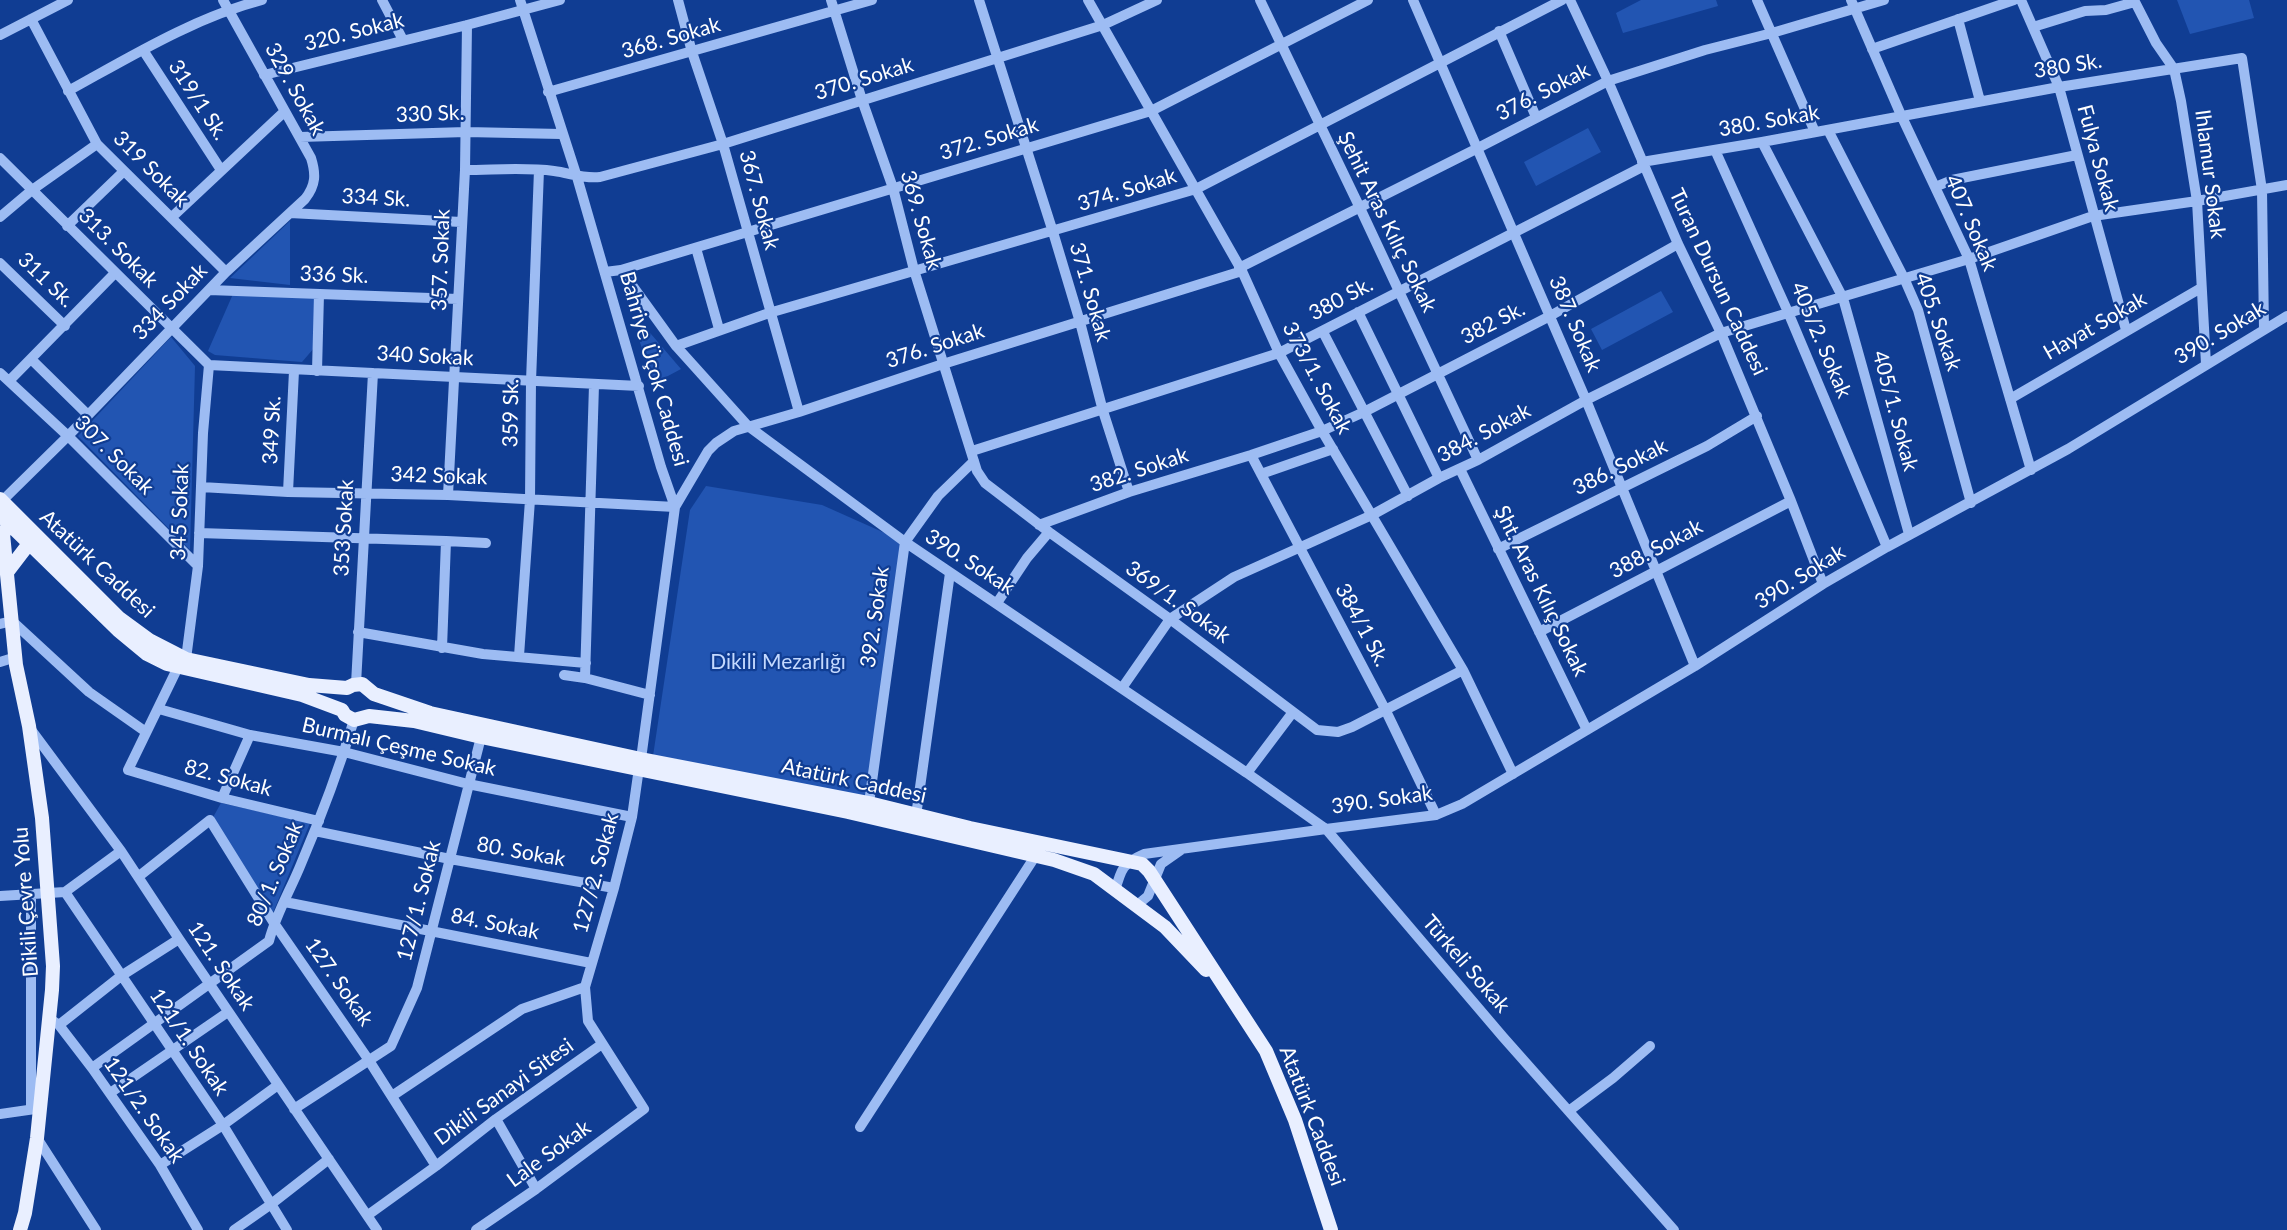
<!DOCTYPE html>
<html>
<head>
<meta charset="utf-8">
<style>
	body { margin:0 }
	canvas { display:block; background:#103d93 }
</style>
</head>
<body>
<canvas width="2287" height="1230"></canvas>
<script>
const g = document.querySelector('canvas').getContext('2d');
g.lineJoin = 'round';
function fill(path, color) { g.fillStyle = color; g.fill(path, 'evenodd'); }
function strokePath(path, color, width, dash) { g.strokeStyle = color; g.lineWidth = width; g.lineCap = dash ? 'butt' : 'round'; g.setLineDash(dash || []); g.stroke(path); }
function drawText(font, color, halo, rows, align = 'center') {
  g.font = font + ' Lato,sans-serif'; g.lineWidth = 4.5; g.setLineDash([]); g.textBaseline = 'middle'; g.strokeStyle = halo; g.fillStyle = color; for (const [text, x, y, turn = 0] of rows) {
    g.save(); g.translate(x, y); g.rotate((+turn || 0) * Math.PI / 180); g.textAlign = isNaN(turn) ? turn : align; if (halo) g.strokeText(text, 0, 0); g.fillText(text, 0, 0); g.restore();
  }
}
fill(new Path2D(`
	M1641,0h75l2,6 -95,27 -7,-20z
	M2177,0h72l5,18 -64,16z
	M1588,128l13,24 -65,34 -12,-24z
	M290,221v64l-60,-7z
	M1661,291l12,21 -71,38 -11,-21z
	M233,294l82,2 -1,52 -12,14 -87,-7 -7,-4z
	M645,327l36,42 -28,15 -15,-48z
	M171,337l24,29 -5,184 -112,-114z
	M706,486l116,19 83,37 -36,256 -216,-42 37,-246z
	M221,803l89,20 -38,92 -61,-94z`), '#2255b2');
strokePath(new Path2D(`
	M382,0l21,40
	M520,0l57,177 84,290 14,40 -34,252
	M678,0l14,52 31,92 76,268
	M831,0l31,100 31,88 21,82 63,201 8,12 64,49 121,87 147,111 21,2 14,-5 111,-57
	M979,0l74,232 27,90 23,89 26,81
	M1088,0l154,271 37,82 43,78 141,239 50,104
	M1260,0l100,208 118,252
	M1413,0l173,400 109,266
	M1570,0l38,81 70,163 43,89 70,168 32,83
	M1757,0l58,132
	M1851,0l50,115 68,144 62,211
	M2021,0l38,87 67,243
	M2134,0l22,43 18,26 7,32 16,100 9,163
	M31,19l66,125 129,128
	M1958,19l22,82
	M2033,27l52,-16 21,-1 29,-8
	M1499,31l37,86
	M0,35l68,-35
	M1872,49l142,-49
	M143,50l78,120
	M264,75l203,-50 93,-25
	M68,91c62,-34 125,-73 194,-91
	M548,92l324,-92
	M1828,130l76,148 14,32 53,193
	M300,137l166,-5 95,2
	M1762,142l81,156 66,236
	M1715,150l73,162 99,235
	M0,158l209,207
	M1642,162l120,-20 297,-55 183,-29 20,132 2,140
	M465,170c29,0 60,-3 89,1 16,2 29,8 46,6l123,-33 380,-119 54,-25
	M1935,187l17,-7 125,-25
	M290,213l171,9
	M0,217l32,-27 65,-46
	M172,217l112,-105
	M67,226l56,-54
	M696,248l23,81
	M0,263l65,63
	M1239,268l237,-119 132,-68 97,-31 67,-17 112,-33
	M621,270l55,76 72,80 157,116 342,231 79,56 110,-14 26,-11 233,-138 128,-82 64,-37 181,-98 219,-133
	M605,272l16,-2 530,-159 217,-111
	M209,290l249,9
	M1358,312l81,166
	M1323,332l85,164
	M676,346l93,-33 427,-124 366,-189
	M31,359l57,56
	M209,365l430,21
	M317,371l2,-77
	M0,373l68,63 130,130
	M9,381l106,-108
	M594,385l-9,293 65,17
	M2010,399l191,-111
	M972,451l307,-98 365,-187
	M1251,455l134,254 51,106
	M1460,469l127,261
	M1261,474l72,-25
	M201,487l87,5 160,3 227,12 33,-56 8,-8 18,-12 65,-19 144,-48 299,-93
	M288,492l6,-121
	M448,495l17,-325 2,-145
	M2,501l66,-65 158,-164 79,-73c11,-14 11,-25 6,-41l-88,-158
	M1039,525l90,-33 122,-37 71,-24 42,-19 186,-96 128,-72
	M199,533l247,8 -4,107
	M446,541l40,2
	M1498,549l209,-103 50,-30
	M997,603l30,-45 22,-26
	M0,624l12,-3 77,71 57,40
	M358,632l125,22 103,9
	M1539,632l252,-131
	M519,656l11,-156 1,-119 8,-211
	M186,659l12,-93 5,-133 6,-68
	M0,662l16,-5
	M178,667l-50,103 94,28 97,23
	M564,675l21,3
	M356,684l17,-311
	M1122,688l48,-69 64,-42 138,-62 67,-37 39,-18 108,-60 135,-67 248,-74 124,-43 104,-15 90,-16
	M159,709l91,26 94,17 124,32 164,33
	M29,727l92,124 58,88 198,291
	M1247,773l46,-61
	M222,798l28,-63
	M869,803l36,-261 33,-46 36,-35
	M916,816l34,-243
	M315,831l135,28 164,29
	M138,877l72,-57 64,103 94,136 68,107
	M1115,891c6,-22 8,-28 29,-37l182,-25 177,208 171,193
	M65,892l56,-41
	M0,896l65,-4 158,233 64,105
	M285,902l306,61
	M1136,906l12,-10 13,-32 20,-14
	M49,1018l10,7 33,43 68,97 38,65
	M59,1025l62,-49 58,-37
	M92,1068l177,-127c7,-27 22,-52 32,-77 20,-47 38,-95 53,-144
	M110,1093l118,-81
	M392,1096l130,-87 63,-22
	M31,1109v-216
	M294,1109l97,-63 26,-58 64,-251
	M1570,1110l43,-32 37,-32
	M0,1114l35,-5
	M496,1119l40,70
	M860,1127l176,-272
	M37,1138l59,92
	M160,1165l63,-40 55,-40
	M368,1215l68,-49 60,-47 106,-75
	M234,1230l36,-25 59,-46
	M476,1230l60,-41 108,-80 -56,-88 -3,-34 29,-99 18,-71 7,-49`), '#9dbcf3', 10);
strokePath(new Path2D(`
	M0,499l119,119 30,22 37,19 123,26 38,3 6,-3 9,-1 12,10 56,19 211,46 228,44 101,25 172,36 7,7 117,180 29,69 36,110
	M0,515l118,115 29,24 20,10 135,31 40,15 3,5 9,5 15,-4 45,5 67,16 367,75 206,48 40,14 71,53 41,43
	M14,517l-11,17 13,131 13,61 13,92 11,148 -1,24 -15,148 -12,75 -5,17
	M8,571l26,-34`), '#e9efff', 14);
drawText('21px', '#fff', '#103d93', [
	["320. Sokak",354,32,-14],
	["368. Sokak",671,38,-16],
	["380 Sk.",2068,66,-9],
	["370. Sokak",864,79,-17],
	["329. Sokak",295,89,61],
	["376. Sokak",1543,92,-27],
	["319/1 Sk.",198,100,57],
	["330 Sk.",430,114,-2],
	["380. Sokak",1769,121,-10],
	["372. Sokak",989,139,-17],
	["Fulya Sokak",2098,158,75],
	["319 Sokak",151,169,45],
	["Ihlamur Sokak",2210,174,83],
	["374. Sokak",1127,190,-17],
	["334 Sk.",376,198,3],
	["367. Sokak",759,200,75],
	["369. Sokak",921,220,74],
	["Şehit Aras Kılıç Sokak",1387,222,64],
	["407. Sokak",1971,223,67],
	["313. Sokak",118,248,45],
	["357. Sokak",441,260,-88],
	["336 Sk.",334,275,2],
	["311 Sk.",46,280,44],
	["Turan Dursun Caddesi",1718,282,65],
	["371. Sokak",1090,292,74],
	["380 Sk.",1341,299,-28],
	["334 Sokak",170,302,-46],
	["405. Sokak",1938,322,71],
	["382 Sk.",1493,323,-27],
	["387. Sokak",1575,324,67],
	["Hayat Sokak",2095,326,-30],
	["390. Sokak",2220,333,-31],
	["405/2. Sokak",1821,340,67],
	["376. Sokak",935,346,-18],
	["340 Sokak",425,356,3],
	["Bahriye Üçok Caddesi",654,369,74],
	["373/1. Sokak",1317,378,62],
	["405/1. Sokak",1895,411,75],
	["359 Sk.",511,413,-89],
	["349 Sk.",272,430,-87],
	["384. Sokak",1484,433,-28],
	["307. Sokak",114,455,45],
	["386. Sokak",1620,467,-26],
	["382. Sokak",1139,470,-18],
	["342 Sokak",439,476,2],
	["345 Sokak",180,512,-88],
	["353 Sokak",344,528,-87],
	["388. Sokak",1656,549,-28],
	["390. Sokak",970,562,33],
	["Atatürk Caddesi",97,564,43],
	["390. Sokak",1800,577,-32],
	["Şht. Aras Kılıç Sokak",1541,591,64],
	["369/1. Sokak",1178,602,36],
	["392. Sokak",875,617,-82],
	["384/1 Sk.",1362,625,62],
	["Burmalı Çeşme Sokak",399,747,13],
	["82. Sokak",228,778,15],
	["Atatürk Caddesi",854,781,12],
	["390. Sokak",1382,800,-8],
	["80. Sokak",521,852,10],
	["127/2. Sokak",596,873,-75],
	["80/1. Sokak",275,874,-67],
	["127/1. Sokak",419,901,-76],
	["Dikili Çevre Yolu",26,902,-94],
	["84. Sokak",495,924,11],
	["Türkeli Sokak",1466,964,49],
	["121. Sokak",221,966,56],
	["127. Sokak",339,982,55],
	["121/1. Sokak",189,1042,56],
	["Dikili Sanayi Sitesi",504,1092,-36],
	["121/2. Sokak",144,1110,55],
	["Atatürk Caddesi",1312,1116,69],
	["Lale Sokak",549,1154,-36]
]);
drawText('21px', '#c4d9fe', '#103d93', [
	["Dikili Mezarlığı",778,662]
]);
</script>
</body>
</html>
